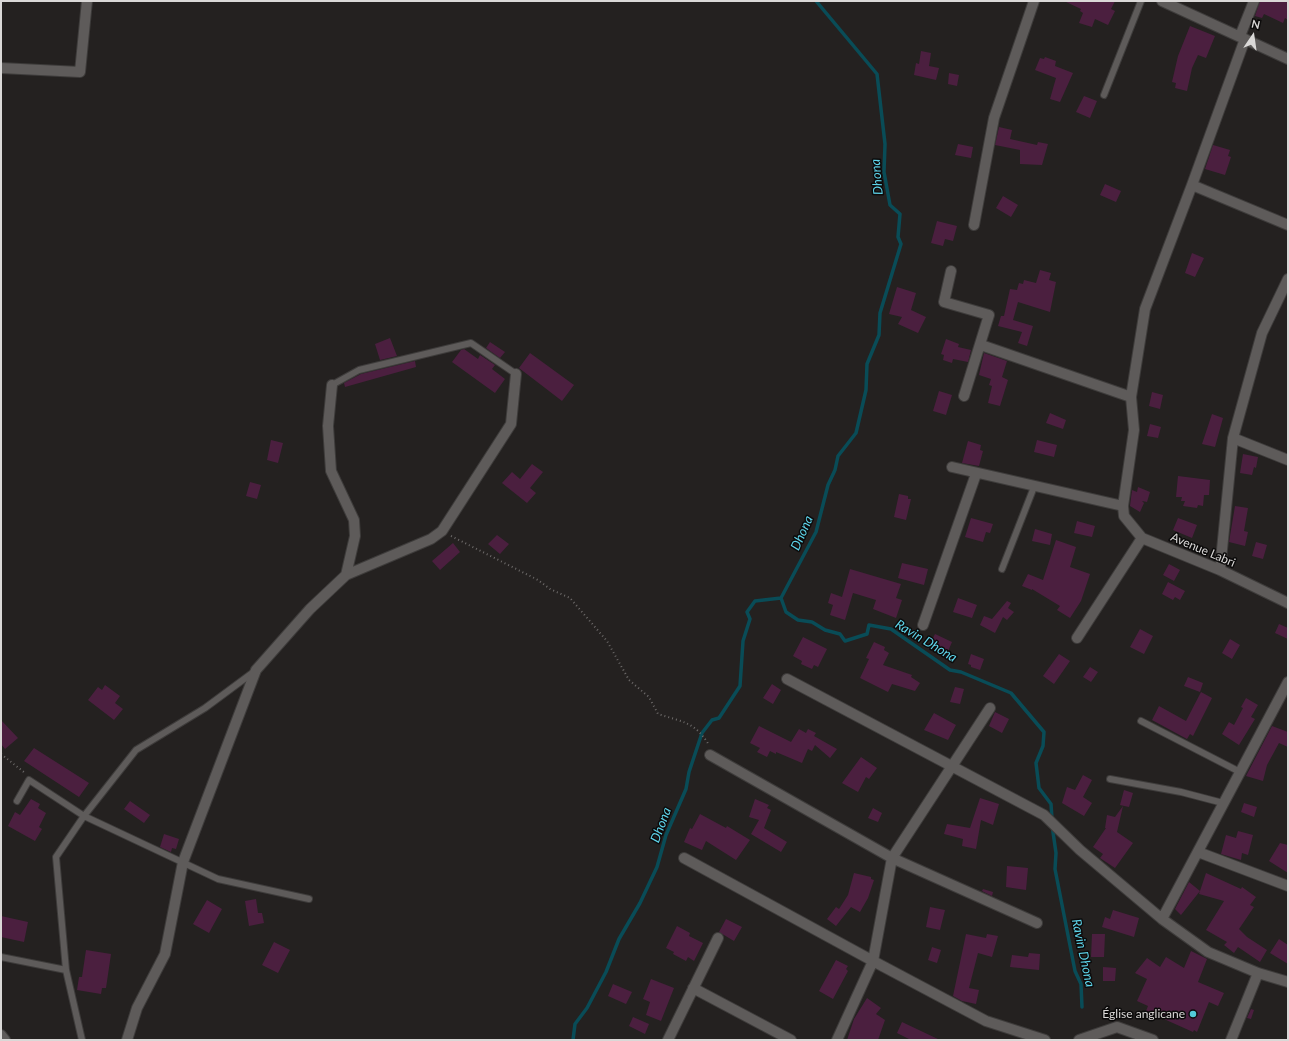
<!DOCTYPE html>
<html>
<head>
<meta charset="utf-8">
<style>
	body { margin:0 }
	#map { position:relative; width:1289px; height:1041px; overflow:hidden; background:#242120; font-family:Lato,sans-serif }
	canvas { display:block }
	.frame { position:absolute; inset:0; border:2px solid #dad8d7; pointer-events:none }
	.north { position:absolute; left:1233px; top:16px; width:40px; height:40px; -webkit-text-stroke:3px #0c0b0b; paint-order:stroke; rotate:13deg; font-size:11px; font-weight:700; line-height:16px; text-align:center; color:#dad8d7 }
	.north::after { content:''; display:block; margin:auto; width:14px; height:18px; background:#dad8d7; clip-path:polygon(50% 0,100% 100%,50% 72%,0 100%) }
</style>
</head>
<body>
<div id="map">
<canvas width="1289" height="1041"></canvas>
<div class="frame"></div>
<div class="north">N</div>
</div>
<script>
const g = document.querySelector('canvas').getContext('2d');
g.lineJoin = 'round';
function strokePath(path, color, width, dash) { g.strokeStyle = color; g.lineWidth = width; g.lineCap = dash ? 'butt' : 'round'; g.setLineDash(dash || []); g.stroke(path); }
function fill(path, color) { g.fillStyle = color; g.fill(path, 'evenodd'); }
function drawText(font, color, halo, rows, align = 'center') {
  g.font = font + ' Lato,sans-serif'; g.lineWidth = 3; g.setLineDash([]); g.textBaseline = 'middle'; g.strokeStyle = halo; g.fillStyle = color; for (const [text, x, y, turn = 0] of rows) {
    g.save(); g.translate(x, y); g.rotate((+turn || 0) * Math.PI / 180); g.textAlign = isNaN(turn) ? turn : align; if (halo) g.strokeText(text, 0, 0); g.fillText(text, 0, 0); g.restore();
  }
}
strokePath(new Path2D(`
	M781,598l5,14 12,8 14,2 13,8 15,4 5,7 22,-7 2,-9 22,4 59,41 11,2 50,21 33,39 -1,14 -7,17 3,25 12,16 1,15
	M1052,825l4,28 -1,16 20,102 6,13 1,23
	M573,1040l2,-16 12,-16 19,-36 13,-33 21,-36 17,-36 9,-32 20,-46 3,-17 13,-39 10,-13 7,-2 21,-32 3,-45 7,-22 -3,-7 8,-11 26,-3 35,-66 12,-47 7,-15 3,-14 18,-23 10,-43 1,-26 12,-29 1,-22 21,-69 -3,-7 2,-23 -10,-9 -6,-33 1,-28 -8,-70 -61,-73`), '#094c57', 3.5);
fill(new Path2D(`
	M1064,1h51l-4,8 4,2 -7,14 -13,-6 -3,8 -13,-4 4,-10 -3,-2 1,-2z
	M1260,1h28v19l-3,-2 -2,5 -19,-9 -2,4 -7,-2z
	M1190,26l25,10 -9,22 -8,-3 -6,13 -5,23 -12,-3 1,-5 -4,-1 6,-26z
	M921,51l10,2 -2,13 10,2 -3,12 -22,-5 2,-12 3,1z
	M1045,57l11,4 -1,5 18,7 -13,29 -10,-3 6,-21 -21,-8 5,-12 4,1z
	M949,73l10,2 -2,11 -9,-2z
	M1084,96l13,5 -7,17 -14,-6z
	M999,127l13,3 -2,9 27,6 1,-3 10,2 -6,21 -22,-1v-14l-25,-5z
	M958,144l15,3 -2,11 -16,-3z
	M1213,145l17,5 -2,6 3,1 -6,18 -20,-6z
	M1105,184l16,7 -5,11 -16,-7z
	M1003,196l15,9 -7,12 -15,-9z
	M937,221l20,5 -4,15 -8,-2 -2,7 -12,-3z
	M1192,253l12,5 -9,19 -10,-4z
	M1040,270l11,3 -2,7 7,2 -6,30 -32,-10 -5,18 20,6 -6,20 -9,-3 4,-11 -24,-6 3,-10h3l6,-27 7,1 2,-7 4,1 1,-4 12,3z
	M897,287l19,6 -5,17 15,7 -8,16 -20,-9 4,-7 -13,-3z
	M390,338l7,18 -17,4 -5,-16z
	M946,339l13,5 -1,3 13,3 -3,12 -15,-3 -1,4 -9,-3 1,-5 -3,-1z
	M490,342l15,10 -5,6 -14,-10z
	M464,349l14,10 2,-4 15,10 -3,4 13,10 -10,14 -43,-31 9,-12z
	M530,353l44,32 -12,16 -43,-33z
	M984,353l23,8 -5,16 6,3 -8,26 -12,-3 4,-17 -3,-1 2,-6 -12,-4z
	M415,361l1,6 -71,20 -1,-4 17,-9z
	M939,391l13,4 -6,20 -13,-4z
	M1152,392l11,3 -3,14 -11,-3z
	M1050,413l16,7 -3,9 -17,-6z
	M1212,414l11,4 -8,29 -13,-3z
	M1150,424l11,3 -3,11 -11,-2z
	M271,440l12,3 -5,20 -11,-3z
	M1037,440l20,5 -3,12 -20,-5z
	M968,441l13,4 -1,5 3,1 -4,15 -17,-3z
	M1243,454l15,3 -2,11 -2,-1 -2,8 -12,-2z
	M532,464l11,8 -13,16 6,5 -9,10 -25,-20 10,-11 8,7z
	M1178,476l32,4 -1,15h-5l-1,11 -5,-1 -1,3 -14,-2 2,-5h-4l1,-4h-6z
	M250,482l11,3 -4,14 -11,-3z
	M1138,487l12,5 -3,10 -5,-1 2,2 -4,9 -10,-6 2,-16 5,2z
	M899,494l9,2v3h3l-5,21 -12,-3z
	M1235,506l13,2 -4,23 4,1 -3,14 -16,-4z
	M971,518l22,6 -3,9 -4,-1 -3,10 -18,-5z
	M1178,518l19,7 -5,13 -19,-8z
	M1077,521l18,5 -3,11 -18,-4z
	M1035,529l17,5 -2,11 -18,-4z
	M497,535l12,9 -9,10 -12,-10z
	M1056,540l20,7 -6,20 20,7 -9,27 -11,17 -13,-8 3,-4 -28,-17v1l-10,-4 6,-12 15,6z
	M1256,542l11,3 -4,14 -11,-3z
	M453,543l7,9 -20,18 -8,-9z
	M902,563l26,6 -4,16 -26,-7z
	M1169,564l11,6 -6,11 -11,-6z
	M850,569l51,15 -5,14 6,2 -6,18 -23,-9 3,-9 -23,-7 -8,27 -15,-5 3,-10 -5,-2 3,-10 11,4z
	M1168,582l17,9 -5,9 -5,-3 -2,3 -11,-6z
	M958,598l19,7 -5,13 -19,-6z
	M1007,601l4,2 -3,5 6,4 -7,8 -4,-3 -8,16 -15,-8 4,-9 8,3z
	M1279,624l9,4v11l-13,-6z
	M1140,629l13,7 -9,18 -14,-7z
	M935,634l17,8 -6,14 -18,-8z
	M803,637l24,12 -9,18 -4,-2 -2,4 -11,-5 1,-3 -9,-5z
	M1230,639l10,6 -8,14 -10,-6z
	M874,642l11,5 -1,3 5,3 -6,12 29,10 -1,2 9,6 -5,8 -23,-7 -4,8 -28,-14 9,-19 -3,-1z
	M971,654l13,5 -4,11 -9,-3v-2l-3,-1z
	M1059,654l11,7 -16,23 -11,-8z
	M1090,667l8,5 -7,10 -8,-5z
	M1188,677l15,6 -3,9 -16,-6z
	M772,684l9,6 -8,14 -10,-6z
	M105,685l15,11 -5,7 8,6 -9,11 -26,-20 10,-13 4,3z
	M955,687l9,2 -4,15 -10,-2z
	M1201,692l11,6 -19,38 -3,-2 -3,5 -35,-19 7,-14 27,15z
	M1246,698l12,7 -7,12 4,2 -16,26 -17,-11 7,-12 5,3 9,-17 -2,-1z
	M995,712l14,7 -7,14 -13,-7z
	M934,713l22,12 -8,15 -24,-10z
	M1,720l17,18 -13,11 -4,-5z
	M759,726l32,16 8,-13 7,4 2,-4 8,4 -2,3 23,13 -7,9 -15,-13 -3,6 -4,-2 -6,14 -26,-11v2l-6,-3 -3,6 -10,-5 3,-4 -10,-5z
	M1272,726l16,6v15l-9,-4 -12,22 -4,16 -17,-5z
	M34,748l55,35 -10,14 -55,-36z
	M861,757l16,11 -8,11 -3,-2 -8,15 -16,-9z
	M1083,775l9,5 -9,17 9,6 -8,13 -22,-13 5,-16 8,3z
	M1124,790l9,3 -4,14 -9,-2z
	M980,798l19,6 -6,21 -12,-5 -5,29 -14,-3 1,-7 -19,-5 3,-10 23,4z
	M31,799l9,5 -2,4 8,5 -7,14 3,2 -7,12 -27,-15 7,-14 5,3z
	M755,799l14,6 -2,3 4,2 -7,18 23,14 -6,10 -30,-18 8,-14 -10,-3z
	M130,801l20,14 -6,8 -20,-14z
	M1244,803l13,4 -3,10 -13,-5z
	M1123,806l-6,26 16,11 -18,25 -15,-10 3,-4 -10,-7 13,-19h-1l2,-13 8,2z
	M873,808l9,5 -4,9 -10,-4z
	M700,814l26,14 1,-2 23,14 -14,20 -30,-19 -4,9 -18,-8 6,-14 2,1z
	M1238,831l15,4 -5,20 -6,-2 -1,7 -20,-6 5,-19 10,3z
	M164,834l15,5 -3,10 -4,-1 -1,4 -11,-5z
	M1280,843l8,2v28l-19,-12z
	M1007,866l21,2 -2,22 -20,-3z
	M854,873l17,4v2l3,1 -6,18 -8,14 -9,-5 -15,19 -9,-7 9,-12 3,2 9,-14z
	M1206,873l35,16 1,-2 14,10 -6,8 4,2 -15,22 8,8 20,13 -7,12 -22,-15 -4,6 -10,-8 3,-3 -21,-12 18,-29 -25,-7 1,-3 -19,24 -6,-6 14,-27 11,9z
	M983,889l10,3 -1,4 -10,-5z
	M256,899l2,14h4l2,10 -15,3 -4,-25z
	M207,900l15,9 -13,24 -16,-9z
	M930,907l15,3 -5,20 -14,-3z
	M1113,910l26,8 -5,19 -32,-10 3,-10 5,2z
	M1,916l27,6 -4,20 -23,-5z
	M726,919l16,8 -8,14 -15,-9z
	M677,926l13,7 -1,3 14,7 -9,18 -6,-4 -2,4 -13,-7 1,-2 -8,-4z
	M966,934l20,4 1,-4 11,2 -6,21 -14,-4 -9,35 10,2 -3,14 -14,-3 -9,-5z
	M1092,934h13l-1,23h-13z
	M1279,939l9,6v19l-18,-11z
	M274,942l16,8 -12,23 -16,-8z
	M932,947l9,3 -4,13 -9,-3z
	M86,950l25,4 -5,34h-4l-1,6 -24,-4 2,-13h3z
	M1191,951l16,8 -9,23 26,11 -6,13 -9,-4 -12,30 -3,-2 -1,2 -47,-21 2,-5 -11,-5 10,-22 -12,-6 12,-15 13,9 6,-10 18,11z
	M1029,953l11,1 -1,16 -29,-3 2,-12 16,2z
	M836,960l12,6 -2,3 2,2 -15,28 -14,-8z
	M1103,967l13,1 -1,13h-12z
	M651,979l23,9 -13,33 -15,-6 4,-13 -7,-3z
	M613,984l19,8 -6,12 -18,-8z
	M867,998l14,10 -5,6 9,6 -7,20h-31l7,-21z
	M1251,1009l3,1 -3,9 -4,-1z
	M633,1017l16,7 -4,10 -16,-8z
	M902,1022l38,18h-29l-14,-7z`), '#4b1f3f');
const lane = new Path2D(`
	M1104,95l37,-94
	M332,385l27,-15 112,-27 45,31
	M1002,569l32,-82
	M1141,721l99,51
	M1110,779l71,13 42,11
	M17,801l12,-21 55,36 134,63 91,20
	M1,957l65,13
	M82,1040l-16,-70 -10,-113 28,-41 52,-66 69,-42 50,-37`);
const street = new Path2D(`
	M1162,1l126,58
	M1240,36l14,-35
	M1245,39l-53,146 -47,124 -14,88 3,33 -11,76 1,10 18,22 78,32 68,33
	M1,68l79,4 7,-71
	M1192,185l96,40
	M974,225l20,-107 40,-117
	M951,271l-7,31 45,13 -25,81
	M981,345l150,52
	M332,385l-4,41 3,45 23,49 1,16 -9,39
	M1233,438l55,22
	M952,467l171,39
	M1220,570l13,-132 29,-105 26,-54
	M923,625l53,-151
	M1077,638l65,-100
	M787,679l257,136 36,35 82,69 46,33 50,21 30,9
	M710,755l182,103 145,65
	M1198,852l90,34
	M684,858l189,103 113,60 59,19
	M1162,919l126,-237
	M693,988l98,52
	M1,1035l4,5
	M127,1040l10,-32 28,-54 18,-92 73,-192 54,-61 36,-34 85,-36 11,-8 69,-107 5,-50
	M668,1040l50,-102
	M837,1040l36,-79 19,-103 98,-150
	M1079,1040l38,-13 36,13
	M1231,1040l27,-67`);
strokePath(lane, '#3e3c3b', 8);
strokePath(street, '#3e3c3b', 12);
strokePath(new Path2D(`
	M451,536l87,44 12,9 20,9 37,43 22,39 20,17 9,17c25,8 37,8 51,31
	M1,754l24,19`), '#6e6b6a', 2, [1, 3]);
strokePath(lane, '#5e5b5a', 6);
strokePath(street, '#5e5b5a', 10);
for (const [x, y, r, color] of [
	[1193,1014,4,"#52cbd8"]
]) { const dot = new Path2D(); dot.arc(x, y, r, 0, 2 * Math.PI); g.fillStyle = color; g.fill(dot); strokePath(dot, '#0c0b0b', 1.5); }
drawText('12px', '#dad8d7', '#0c0b0b', [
	["Avenue Labri",1203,550,23]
]);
drawText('12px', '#dad8d7', '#0c0b0b', [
	["Église anglicane",1185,1014]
], 'right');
drawText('italic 13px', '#5ed4ea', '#0c0b0b', [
	["Dhona",877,177,-95],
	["Dhona",802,533,-66],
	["Ravin Dhona",926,641,31],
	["Dhona",661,825,-69],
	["Ravin Dhona",1083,953,78]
]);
</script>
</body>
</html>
